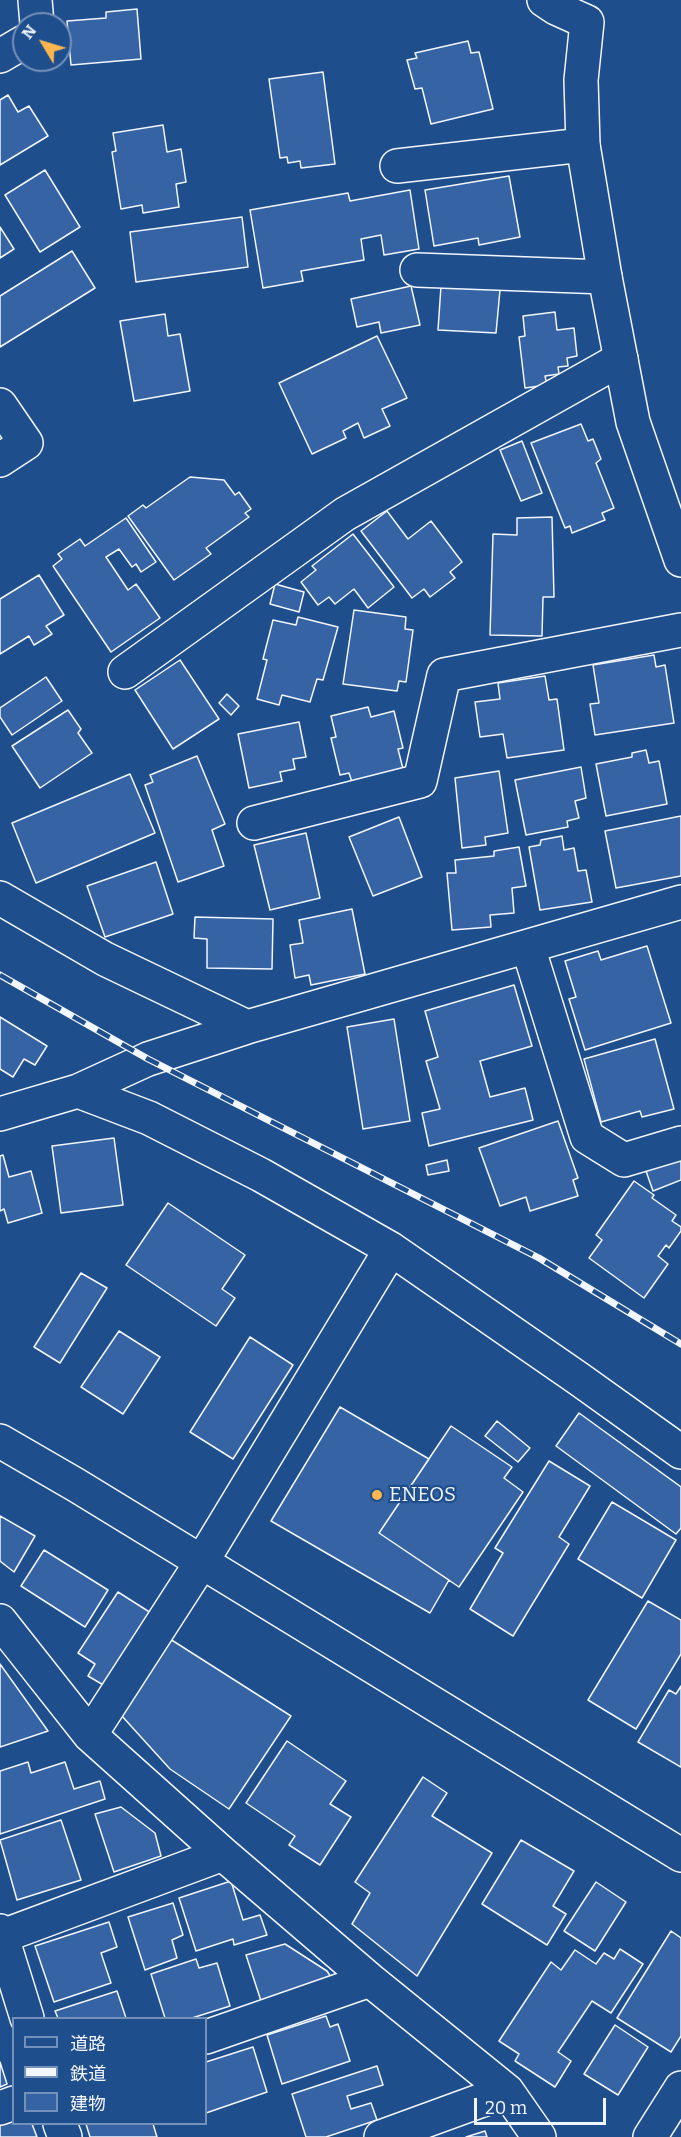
<!DOCTYPE html>
<html>
<head>
<meta charset="utf-8">
<style>
	body { margin:0 }
	#map { position:relative; width:681px; height:2137px; overflow:hidden; background:#1f4e8c; font-family:Bitter,"Noto Sans JP",serif }
	canvas { display:block }
	.legend { position:absolute; left:12px; top:2017px; width:195px; height:108px; box-sizing:border-box; background:#1f4e8c; border:2px solid #7391ba; margin:0; padding:8px 10px; list-style:none; font-size:18px; color:#f2f6ff }
	.legend li { display:flex; align-items:center; gap:12px; height:30px }
	.legend b { width:30px; border:2px solid #7391ba }
	.north { position:absolute; left:12px; top:12px; width:60px; height:60px; box-sizing:border-box; background:#1f4e8c; border:2px solid #7391ba; border-radius:50%; rotate:308deg; font-size:16px; font-weight:700; line-height:24px; text-align:center; color:#f2f6ff }
	.north::after { content:''; display:block; margin:auto; width:21px; height:27px; background:#ffb74d; clip-path:polygon(50% 0,100% 100%,50% 72%,0 100%) }
	.scale { position:absolute; left:474px; top:2098px; width:132px; height:27px; box-sizing:border-box; border:3px solid #f2f6ff; border-top:0; padding-left:8px; font-size:18px; line-height:21px; white-space:nowrap; color:#f2f6ff; -webkit-text-stroke:4px #1f4e8c; paint-order:stroke }
</style>
</head>
<body>
<div id="map">
<canvas width="681" height="2137"></canvas>
<ul class="legend">
<li><b style="height:8px;background:#1f4e8c"></b>道路</li>
<li><b style="height:8px;background:#f2f6ff"></b>鉄道</li>
<li><b style="height:16px;background:#3563a3"></b>建物</li>
</ul>
<div class="north">N</div>
<div class="scale">20 m</div>
</div>
<script>
const g = document.querySelector('canvas').getContext('2d');
g.lineJoin = 'round';
function fill(path, color) { g.fillStyle = color; g.fill(path, 'evenodd'); }
function strokePath(path, color, width, dash) { g.strokeStyle = color; g.lineWidth = width; g.lineCap = dash ? 'butt' : 'round'; g.setLineDash(dash || []); g.stroke(path); }
function drawText(font, color, halo, rows, align = 'center') {
  g.font = font + ' Bitter,serif'; g.lineWidth = 4.5; g.setLineDash([]); g.textBaseline = 'middle'; g.strokeStyle = halo; g.fillStyle = color; for (const [text, x, y, turn = 0] of rows) {
    g.save(); g.translate(x, y); g.rotate((+turn || 0) * Math.PI / 180); g.textAlign = isNaN(turn) ? turn : align; if (halo) g.strokeText(text, 0, 0); g.fillText(text, 0, 0); g.restore();
  }
}
const building = new Path2D(`
	M137,9l4,50 -70,6 -4,-44 39,-3v-6z
	M468,41l3,12 8,-1 14,57 -62,15 -9,-36 -7,1 -8,-29 10,-2 -2,-5z
	M323,72l12,92 -34,4 -1,-7 -12,2 -1,-6 -7,1 -11,-79z
	M8,95l10,17 11,-6 19,30 -48,29v-65z
	M163,125l4,27 14,-3 5,33 -10,2 3,23 -36,6 -1,-8 -21,4 -9,-57 4,-1 -3,-18z
	M45,170l35,57 -40,25 -35,-57z
	M509,176l11,61 -41,8 -1,-7 -44,8 -9,-56z
	M410,190l9,59 -35,6 -3,-20 -20,4 3,21 -63,11 2,10 -40,7 -13,-78 98,-17 2,8z
	M242,217l6,50 -112,15 -6,-50z
	M0,227l14,22 -14,9z
	M72,251l23,37 -95,59v-51z
	M411,286l9,39 -39,8 -2,-11 -22,5 -6,-28z
	M441,286l59,4 -4,43 -58,-3z
	M555,312l2,18 17,-2 3,28 -10,2 1,8 -10,1 1,7 -14,2 2,9 -22,3 -6,-51 6,-1 -2,-20z
	M165,314l3,22 12,-2 10,57 -56,10 -14,-80z
	M377,336l30,62 -25,11 8,17 -26,12 -6,-15 -15,8 3,7 -34,16 -33,-71z
	M581,424l7,17 5,-2 8,20 -5,4 18,45 -12,5 3,7 -33,13 -2,-7 -5,2 -34,-85z
	M522,441l20,52 -21,8 -21,-51z
	M190,477l34,3 11,15 4,-3 12,17 -6,4 4,4 -43,31 5,6 -37,26 -46,-64 15,-11 3,3z
	M387,511l21,28 23,-18 31,41 -12,10 5,6 -25,19 -6,-8 -12,9 -51,-67z
	M552,517l2,80h-11l-1,39 -52,-1 3,-101 24,1v-17z
	M126,518l30,44 -15,10 -5,-8 -4,3 -13,-18 -13,8 22,33 8,-6 24,34 -49,34 -58,-86 9,-7 -4,-5 22,-15 5,7z
	M353,534l41,53 -26,21 -14,-19 -19,15 -6,-7 -11,8 -17,-23 15,-12 -4,-4z
	M39,575l25,40 -18,11 6,8 -18,11 -5,-9 -29,18v-55z
	M275,584l29,8 -5,20 -29,-8z
	M354,610l52,7 -1,12 8,1 -7,52 -7,-1 -2,10 -54,-7z
	M298,617l40,10 -15,53 -6,-1 -7,23 -28,-7 -3,10 -22,-6 10,-39 -4,-1 10,-39 23,5z
	M654,655l2,12 9,-2 9,58 -79,12 -5,-31 9,-1 -6,-38z
	M180,660l39,59 -46,30 -38,-59z
	M545,676l4,24 8,-1 7,51 -57,8 -4,-24 -23,3 -5,-35 25,-3 -2,-16z
	M46,677l16,24 -50,34 -12,-18v-9z
	M227,694l12,12 -8,9 -12,-12z
	M368,707l3,10 23,-6 9,37 -5,1 5,20 -51,13 -3,-9 -9,2 -9,-37 5,-1 -5,-21z
	M68,710l13,19 -3,4 14,20 -52,35 -28,-42z
	M299,722l7,35 -13,2 2,10 -15,3 2,9 -33,7 -11,-54z
	M646,750l3,13 10,-2 8,43 -61,12 -10,-52 36,-7v-4z
	M197,756l28,68 -13,6 12,36 -46,16 -33,-97 8,-3 -3,-7z
	M581,767l5,31 -11,3 4,17 -12,3 1,6 -42,8 -11,-55z
	M499,771l9,62 -23,4 1,8 -24,3 -7,-70z
	M130,774l25,59 -119,50 -24,-60z
	M681,816v60l-65,12 -11,-57z
	M399,817l23,60 -49,19 -24,-59z
	M306,833l14,65 -50,12 -16,-65z
	M562,836l2,14 10,-2 4,23 8,-1 6,32 -52,8 -11,-63 11,-2 1,-5z
	M519,847l7,39 -14,2 2,25 -24,2 1,12 -39,3 -5,-57h9l-1,-13 39,-4v-5z
	M156,862l17,52 -68,23 -18,-51z
	M352,909l13,65 -54,11 -2,-10 -14,3 -5,-33 13,-2 -4,-23z
	M195,917l78,2 -1,50 -65,-1v-29l-13,-1z
	M647,946l24,77 -86,27 -16,-51 7,-2 -11,-36 33,-10 3,9z
	M514,985l18,61 -52,15 10,36 35,-9 8,32 -104,26 -7,-33 18,-4 -14,-48 12,-4 -13,-46z
	M0,1017l47,29 -12,19 -11,-6 -11,18 -13,-8z
	M394,1019l16,102 -47,8 -16,-102z
	M655,1039l19,70 -32,8 -2,-6 -39,11 -17,-63z
	M558,1121l20,57 -5,2 5,16 -48,15 -4,-14 -26,9 -21,-58z
	M114,1138l9,67 -62,8 -9,-67z
	M3,1155l6,22 22,-6 11,42 -34,10 -4,-14 -4,2v-55z
	M681,1157v23l-28,11 -7,-20z
	M447,1160l2,11 -21,4 -2,-10z
	M634,1181l20,14 -2,3 24,17 -4,6 9,6v4l-12,17 -3,-3 -8,11 10,8 -24,34 -55,-40 13,-18 -6,-5z
	M168,1203l77,52 -23,34 13,9 -19,28 -90,-61z
	M81,1273l26,15 -47,75 -26,-16z
	M119,1331l41,26 -37,57 -42,-27z
	M250,1337l43,28 -60,94 -43,-27z
	M340,1407l89,52 -50,74 70,47 -19,33 -159,-92z
	M579,1413l102,74v41l-5,6 -120,-88z
	M497,1421l33,27 -12,14 -33,-26z
	M451,1426l61,41 -8,11 19,14 -64,95 -80,-54z
	M549,1461l41,25 -31,51 10,7 -56,92 -43,-27 33,-56 -8,-5z
	M612,1502l64,38 -34,58 -64,-39z
	M0,1516l35,20 -21,36 -14,-11z
	M44,1550l64,40 -23,37 -64,-41z
	M118,1592l33,21 -46,73 -17,-10 7,-12 -17,-11z
	M648,1601l33,19v34l-45,75 -48,-29z
	M170,1639l121,77 -62,93 -59,-40 -49,-54z
	M0,1664l48,67 -48,16z
	M681,1686v81l-43,-25 31,-52 7,4z
	M287,1741l59,40 -16,23 21,13 -31,48 -31,-20 6,-9 -49,-33z
	M28,1762l3,11 34,-11 9,27 26,-8 5,18 -105,35v-63z
	M423,1777l24,16 -15,23 60,37 -75,123 -65,-52 18,-31 -15,-11z
	M121,1807l34,26 6,23 -47,16 -19,-58z
	M61,1820l20,60 -64,20 -17,-60z
	M521,1840l53,31 -21,35 13,8 -19,31 -65,-41z
	M231,1881l12,39 17,-5 7,20 -33,10 -1,-6 -37,12 -17,-53z
	M596,1882l30,20 -31,49 -31,-20z
	M173,1903l10,32 -11,5 5,18 -32,12 -17,-53z
	M109,1922l8,25 -16,6 10,30 -57,19 -19,-56z
	M671,1931l10,7v98l-10,16 -54,-34z
	M285,1944l42,27 6,9 -71,24 -16,-49z
	M620,1949l23,15 -32,49 -19,-12 -34,51 13,9 -16,26 -40,-26 4,-7 -20,-13 52,-79 10,8 14,-20 21,14 8,-11 10,6z
	M196,1959l3,9 18,-5 13,43 -38,12h-27l-14,-44z
	M117,1991l9,27h-68l-3,-7z
	M326,2016l4,11 8,-3 12,37 -68,23 -15,-49z
	M615,2025l33,22 -30,48 -34,-21z
	M253,2047l14,45 -61,21v-51z
	M0,2062l7,22 -7,3z
	M377,2066l6,19 -36,11 4,13 20,-6 6,17 -51,17h-20l-14,-43z
	M14,2120v4h18l5,13h-37v-12z
	M86,2124h67l4,13h-67z
	M485,2131l2,6h-21z`);
fill(building, '#3563a3');
strokePath(building, '#f2f6ff', 1.5);
const street = new Path2D(`
	M35,0l2,24
	M0,56l24,-14
	M397,166l186,-21
	M417,270l188,7
	M0,405l26,38 -26,17
	M125,672l220,-158 276,-155
	M254,823l166,-42 24,-106 237,-45
	M0,898l105,61 142,68
	M528,947l59,190 37,23 57,-17
	M78,1091l71,27 112,57 130,74 188,130 102,73
	M0,1114l78,-23 70,-32 99,-32 434,-125
	M0,1621l90,114 133,119 147,126 137,111 32,46
	M90,1735l111,-172 190,-314
	M0,1931l27,87
	M0,1937l223,-83
	M206,2037l164,-57
	M0,2108l14,-5
	M60,2124l5,13
	M381,2137l126,-46
	M650,2137l31,-49`);
const secondary = new Path2D(`
	M544,0l12,8 31,14 -6,58 2,65 22,132 28,145 48,138
	M0,1441l76,44 605,370`);
strokePath(street, '#f2f6ff', 36);
strokePath(secondary, '#f2f6ff', 36);
strokePath(street, '#1f4e8c', 33);
strokePath(secondary, '#1f4e8c', 33);
const rail = new Path2D(`
	M0,975l148,84 391,199 142,86`);
strokePath(rail, '#f2f6ff', 7);
strokePath(rail, '#1f4e8c', 4.5, [14]);
for (const [x, y, r, color] of [
	[377,1495,6,"#ffb74d"]
]) { const dot = new Path2D(); dot.arc(x, y, r, 0, 2 * Math.PI); g.fillStyle = color; g.fill(dot); strokePath(dot, '#1f4e8c', 2); }
drawText('20px', '#f2f6ff', '#1f4e8c', [
	["ENEOS",389,1495]
], 'left');
</script>
</body>
</html>
